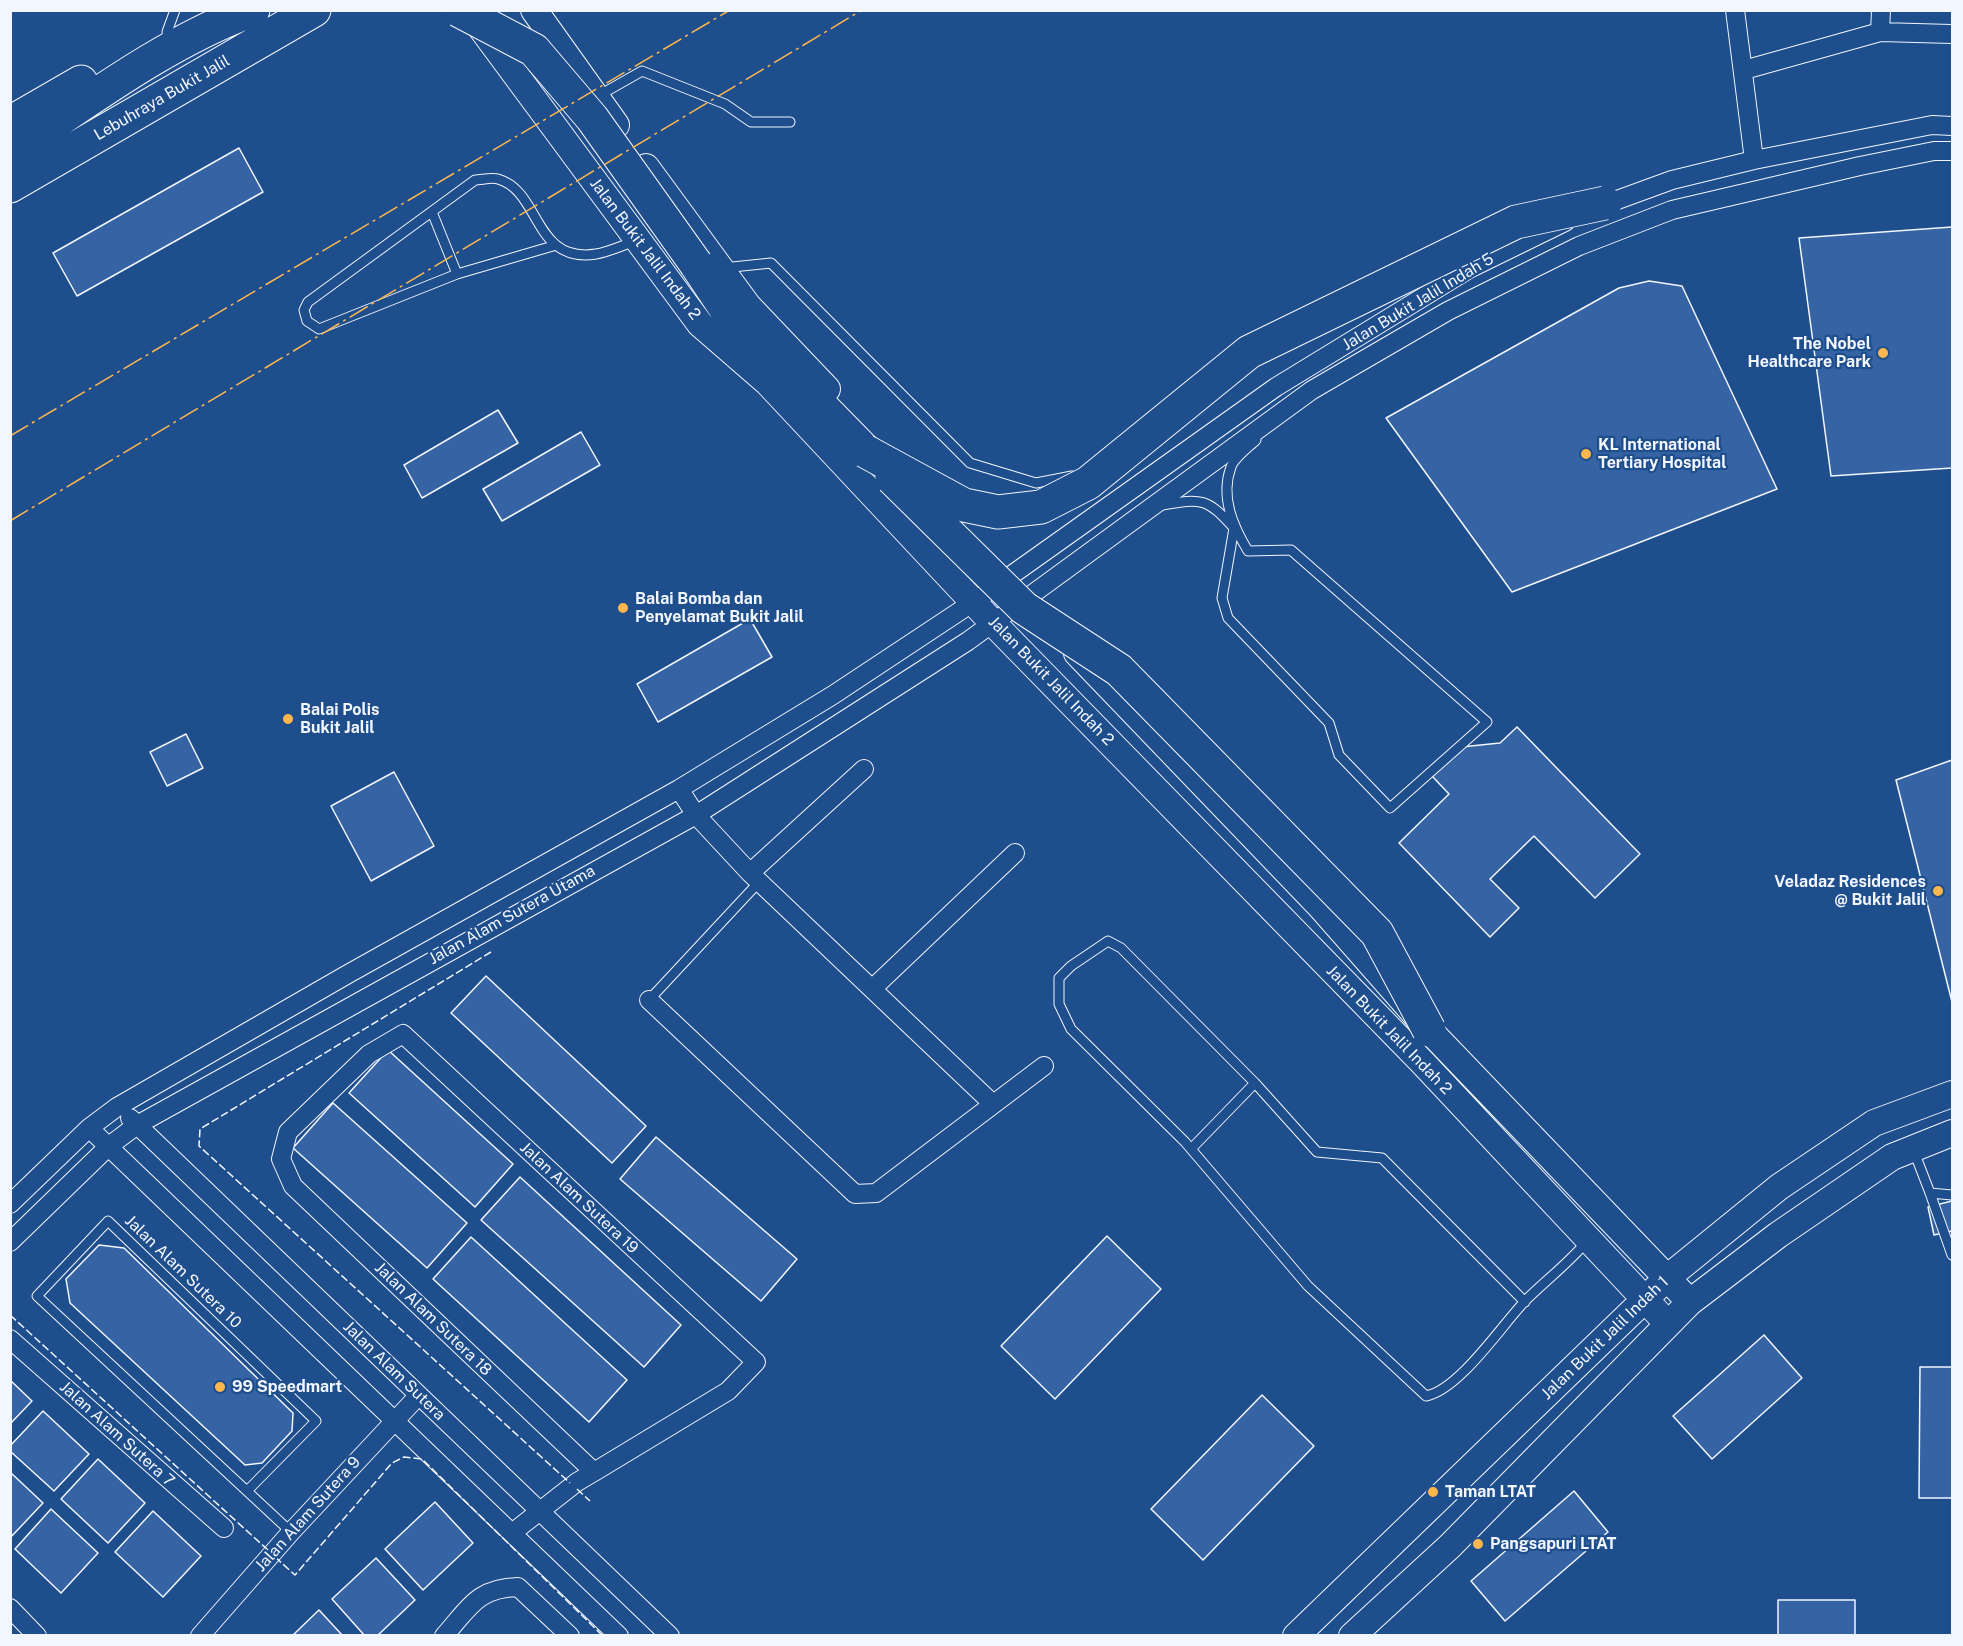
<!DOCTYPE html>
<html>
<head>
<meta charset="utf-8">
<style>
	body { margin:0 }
	#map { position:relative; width:1963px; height:1646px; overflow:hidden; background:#1f4e8c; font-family:"Public Sans",sans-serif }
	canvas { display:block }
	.frame { position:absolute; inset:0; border:12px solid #f2f6ff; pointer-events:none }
</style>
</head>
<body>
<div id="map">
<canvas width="1963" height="1646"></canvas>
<div class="frame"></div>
</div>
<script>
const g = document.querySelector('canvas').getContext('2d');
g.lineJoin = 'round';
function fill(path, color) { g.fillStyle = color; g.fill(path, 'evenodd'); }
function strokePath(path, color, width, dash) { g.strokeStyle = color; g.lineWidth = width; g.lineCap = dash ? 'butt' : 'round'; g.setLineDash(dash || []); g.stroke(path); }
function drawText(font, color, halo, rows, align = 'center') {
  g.font = font + ' "Public Sans",sans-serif'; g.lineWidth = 4.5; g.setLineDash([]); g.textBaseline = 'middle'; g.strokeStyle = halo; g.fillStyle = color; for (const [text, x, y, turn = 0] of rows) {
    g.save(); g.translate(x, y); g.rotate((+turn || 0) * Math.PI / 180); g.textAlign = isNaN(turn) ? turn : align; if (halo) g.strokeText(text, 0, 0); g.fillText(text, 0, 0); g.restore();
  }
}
const building = new Path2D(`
	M239,148l24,44 -186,104 -24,-43z
	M1952,227v241l-121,8 -32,-238z
	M1649,281l33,5 95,203 -265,103 -126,-174 233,-130z
	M498,410l20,33 -96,55 -18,-33z
	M581,432l19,33 -98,56 -19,-32z
	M750,619l22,38 -114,65 -21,-38z
	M1517,727l123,127 -45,44 -61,-62 -44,43 29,29 -29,29 -91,-94 50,-49 -17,-18 29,-29 39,-4z
	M186,734l17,34 -36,18 -17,-34z
	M1952,760v242l-56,-222z
	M394,772l40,74 -63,35 -40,-75z
	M486,976l160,150 -34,37 -161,-150z
	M388,1050l125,114 -38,43 -126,-114z
	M333,1103l134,120 -40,45 -134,-120z
	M656,1137l141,122 -36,42 -141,-122z
	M520,1177l161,148 -37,42 -163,-147z
	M1952,1201v30l-18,4 -6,-28z
	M1107,1236l54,53 -106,110 -54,-53z
	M471,1237l156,143 -38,42 -156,-143z
	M99,1245l25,3 169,165 -1,18 -30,32 -17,2 -175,-162 -4,-24z
	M1764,1335l38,43 -90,81 -39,-43z
	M1920,1367h32v131h-33z
	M10,1380l22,21 -22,23z
	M1262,1395l52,51 -111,114 -52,-51z
	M43,1411l46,43 -35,37 -44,-40v-5z
	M98,1459l47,44 -37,40 -47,-44z
	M10,1472l33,31 -33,35z
	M1574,1491l34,41 -103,89 -34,-40z
	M435,1502l38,41 -50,47 -38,-41z
	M51,1509l47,44 -37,40 -46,-44z
	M153,1511l48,45 -38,41 -48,-45z
	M376,1558l39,42 -38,36h-12l-33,-37z
	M1778,1600h77v36h-77z
	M319,1610l24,26h-51z`);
fill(building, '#3563a3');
strokePath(building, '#f2f6ff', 1.5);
const lane = new Path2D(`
	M167,32l8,-22
	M598,96l44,-25 83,33 26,18h39
	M432,212l25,62
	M553,246l-96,28 -138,55 -12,-8 -3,-11 4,-8 167,-122c6,0 17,-3 23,-1 43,12 35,85 98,75 13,-2 27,-9 40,-13
	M723,268l48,-5 199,200 66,20 36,-7
	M1162,505c40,-7 45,-7 72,23l-12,70 6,20 101,105 10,32 51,53 97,-86 -196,-172 -43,1c-15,-25 -28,-54 -17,-84 3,-9 18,-20 25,-27
	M649,1000l110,-118
	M1191,1149l64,-66
	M1913,1149l17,44 22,2
	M1930,1193l22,62
	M1525,1302l-143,-144 -65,-6 -62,-69 -134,-135 -13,-7 -37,25 -12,12v26l12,25 114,113 123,144 118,110c33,-6 76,-71 99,-95 21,-21 44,-38 63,-61
	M247,1491l69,-70 -208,-200 -71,75 254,236`);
const street = new Path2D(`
	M1735,10l19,150
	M1880,32l1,-22
	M1744,70l136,-38 72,2
	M1598,207l74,-27 82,-20 178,-35 20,1
	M679,789l17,26 54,58 243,231
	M750,873l114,-104
	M872,989l143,-136
	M649,1000l206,194 21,-1 168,-127
	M130,1118l540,518
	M89,1128l530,508
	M10,1204l79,-76 28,-21 231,-133 331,-185 154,-94 142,-94 301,-214 193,-118 96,-47
	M10,1242l99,-96 28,-21 559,-310 272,-174 344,-251 136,-79 131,-65 93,-36 188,-44 74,-15h18
	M10,1339l214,189
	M512,1533l65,-51 17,-10 134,-81 28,-29 -353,-328 -34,20 -81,78 -7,27 12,27 301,286
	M10,1608l27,28
	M200,1636l91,-104 128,-137
	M444,1636c25,-28 33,-48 74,-49l52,49`);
const secondary = new Path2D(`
	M534,10l82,115
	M476,21l224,303 68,59 224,239 430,440 246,262
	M646,167l102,139 79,83
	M1077,653l243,253 109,124 261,272
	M1296,1636l371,-358 112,-91 95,-64 78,-29
	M1352,1636l98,-90 240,-244 88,-67 114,-78 60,-24`);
const highway = new Path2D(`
	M10,123l71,-41
	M10,153c75,-50 159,-113 243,-143
	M10,186l304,-176
	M696,264l30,45 139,142`);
strokePath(lane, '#f2f6ff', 11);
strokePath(street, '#f2f6ff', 20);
strokePath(secondary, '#f2f6ff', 28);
strokePath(highway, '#f2f6ff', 35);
strokePath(lane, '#1f4e8c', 9);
strokePath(street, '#1f4e8c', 18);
strokePath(secondary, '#1f4e8c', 26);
strokePath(highway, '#1f4e8c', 33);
const highwayBridge = new Path2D(`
	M458,10l76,40 58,68 104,146
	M865,451l99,54 34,7 43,-5 47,-24 161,-131 267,-130 89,-19
	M892,478l132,130 95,62 258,263 52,97`);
strokePath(highwayBridge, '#f2f6ff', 35, []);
strokePath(highwayBridge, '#1f4e8c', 33);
strokePath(new Path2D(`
	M491,952l-291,177 -1,17 371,337
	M10,1315l259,236
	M577,1489l13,12
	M275,1557l20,18 97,-112 12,-6 18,2 181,177`), '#f2f6ff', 1.5, [8, 3]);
strokePath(new Path2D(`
	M10,436l720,-426
	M10,521l852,-511`), '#ffb74d', 1.5, [21, 4.5, 3, 4.5]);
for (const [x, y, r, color] of [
	[1883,353,6,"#ffb74d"],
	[1586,454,6,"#ffb74d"],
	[623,608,6,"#ffb74d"],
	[288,719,6,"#ffb74d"],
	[1938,891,6,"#ffb74d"],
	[220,1387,6,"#ffb74d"],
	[1433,1492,6,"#ffb74d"],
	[1478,1544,6,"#ffb74d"]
]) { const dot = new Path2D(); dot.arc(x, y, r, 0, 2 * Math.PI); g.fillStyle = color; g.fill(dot); strokePath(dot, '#1f4e8c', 2); }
drawText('16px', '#f2f6ff', '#1f4e8c', [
	["Lebuhraya Bukit Jalil",162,98,-30],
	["Jalan Bukit Jalil Indah 2",645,249,53],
	["Jalan Bukit Jalil Indah 5",1418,302,-31],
	["Jalan Bukit Jalil Indah 2",1051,681,46],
	["Jalan Alam Sutera Utama",512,915,-29],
	["Jalan Bukit Jalil Indah 2",1389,1030,46],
	["Jalan Alam Sutera 19",579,1198,43],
	["Jalan Alam Sutera 10",183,1272,44],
	["Jalan Alam Sutera 18",433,1319,44],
	["Jalan Bukit Jalil Indah 1",1605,1338,-44],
	["Jalan Alam Sutera",394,1371,44],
	["Jalan Alam Sutera 7",117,1434,42],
	["Jalan Alam Sutera 9",308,1514,-48]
]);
drawText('bold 16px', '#f2f6ff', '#1f4e8c', [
	["The Nobel",1871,344,"right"],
	["Healthcare Park",1871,362,"right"],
	["KL International",1598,445],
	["Tertiary Hospital",1598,463],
	["Balai Bomba dan",635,599],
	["Penyelamat Bukit Jalil",635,617],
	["Balai Polis",300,710],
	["Bukit Jalil",300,728],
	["Veladaz Residences",1926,882,"right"],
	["@ Bukit Jalil",1926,900,"right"],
	["99 Speedmart",232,1387],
	["Taman LTAT",1445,1492],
	["Pangsapuri LTAT",1490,1544]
], 'left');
</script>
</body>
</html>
